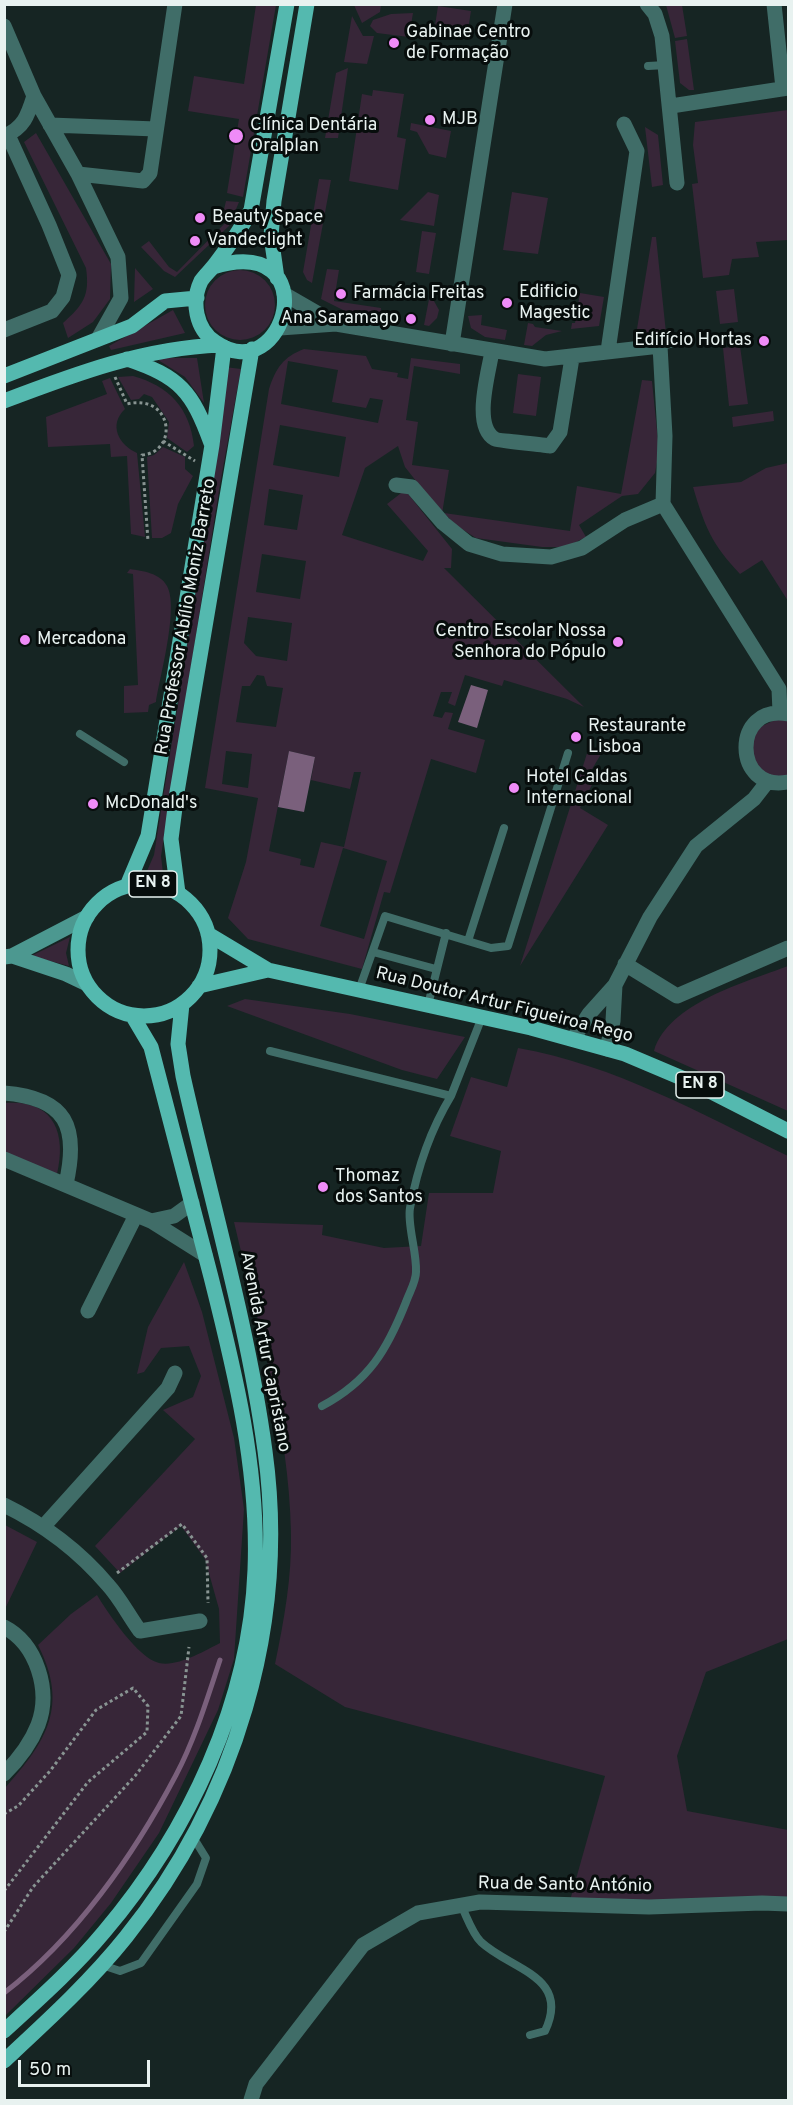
<!DOCTYPE html>
<html>
<head>
<meta charset="utf-8">
<style>
	body { margin:0 }
	#map { position:relative; width:793px; height:2105px; overflow:hidden; background:#162523; font-family:Overpass,sans-serif }
	canvas { display:block }
	.frame { position:absolute; inset:0; border:6px solid #e8f2f0; pointer-events:none }
	.scale { position:absolute; left:18px; top:2060px; width:132px; height:27px; box-sizing:border-box; border:3px solid #e8f2f0; border-top:0; padding-left:8px; font-size:18px; line-height:21px; white-space:nowrap; color:#e8f2f0; -webkit-text-stroke:4px #070d0c; paint-order:stroke }
</style>
</head>
<body>
<div id="map">
<canvas width="793" height="2105"></canvas>
<div class="frame"></div>
<div class="scale">50 m</div>
</div>
<script>
const g = document.querySelector('canvas').getContext('2d');
g.lineJoin = 'round';
function fill(path, color) { g.fillStyle = color; g.fill(path, 'evenodd'); }
function strokePath(path, color, width, dash) { g.strokeStyle = color; g.lineWidth = width; g.lineCap = dash ? 'butt' : 'round'; g.setLineDash(dash || []); g.stroke(path); }
function drawText(font, color, halo, rows, align = 'center') {
  g.font = font + ' Overpass,sans-serif'; g.lineWidth = 6; g.setLineDash([]); g.textBaseline = 'middle'; g.strokeStyle = halo; g.fillStyle = color; for (const [text, x, y, turn = 0] of rows) {
    g.save(); g.translate(x, y); g.rotate((+turn || 0) * Math.PI / 180); g.textAlign = isNaN(turn) ? turn : align; if (halo) g.strokeText(text, 0, 0); g.fillText(text, 0, 0); g.restore();
  }
}
fill(new Path2D(`
	M256,5h20l-33,192 -16,-4 12,-74 -51,-8 6,-35 50,8z
	M354,5v-1l27,1 -1,7 -18,11z
	M666,5h16l5,31 -12,2z
	M438,6l33,5 -4,25 -33,-4z
	M413,13l-4,24 -32,-4 -7,-7 3,-6 18,-6z
	M352,16l11,20h11l-7,28 -23,-2z
	M687,39l7,51h-5l-9,-7 -5,-42z
	M348,68l-10,70h-13l11,-65z
	M373,90l31,4 -7,43 9,2 -8,51 -49,-9 13,-87 10,2z
	M788,110v130l-32,2 3,15 -27,2 -3,16 -26,3 -11,-94 6,-1 -5,-38 2,-23z
	M411,123l40,8 -5,27 -17,-4 -12,-22 -7,-2z
	M645,127l13,8 5,50 -11,2z
	M36,133l75,131 -1,35 -17,23 -25,16 -5,-15c20,-18 27,-27 23,-55l-62,-126z
	M319,179l12,1 -19,103 -5,-3 -4,-8z
	M428,192l11,3 -5,31 -34,-6z
	M512,192l36,6 -10,56 -35,-4z
	M226,201l13,1 -10,24 -54,51 -11,-6 -23,-24 8,-6 20,26 8,5 52,-53 -7,-1z
	M422,231l14,2 -7,41 -13,-2z
	M652,237h4l10,96 -30,2z
	M135,268l18,21 -19,13z
	M327,269l12,1 -5,31 47,7 -1,10 -33,-6 -26,-13z
	M205 305a35 35 0 1 1 70 0a35 35 0 1 1-70 0Z
	M734,289l4,33 -18,2 -4,-33z
	M580,293l24,4 -5,29 -28,3 1,-6h3z
	M430,294l9,16 -2,8 -8,8 -5,-1z
	M173,310l12,23 -74,17 -2,-4z
	M482,315l-1,10 26,5 -2,10 -20,-3 -14,-9 -3,-12z
	M528,323l5,1 2,3 27,4 -16,4 -14,11 -8,-1z
	M740,346l8,58 -19,2 -6,-58z
	M304,349l62,7 6,13 26,4 -1,4 11,2 3,-21 49,6v10l-46,-8 -8,54 12,2 -6,43 37,5 -7,44 -37,-47 -7,-21 -33,22 -23,67 81,26 5,-10 -41,-47 18,-14 47,59 -1,19h-7l140,139 -17,-8 -63,-19 -2,6 -37,-11 -10,31 -7,-3 4,-11h-11l-8,24 9,2 3,-6 8,1 -5,16 37,11 -9,33 -45,-14 -41,134 -6,-1 -22,77 -114,-30 -20,-21 18,-56 12,-64 -53,-10 64,-399c7,-21 14,-32 35,-40zM288,361l50,9 -6,32 34,6 4,-10 13,2 -5,23 -97,-19zM280,425l66,12 -7,40 -66,-12zM269,489l34,6 -6,35 -33,-5zM262,554l44,7 -6,38 -44,-7zM248,617l44,6 -5,38 -31,-5 -12,-13zM257,675l7,1 3,10 16,2 -7,39 -40,-5 6,-36h8zM226,751l26,3 -4,34 -26,-4zM289,751l26,6 -4,23 39,9 4,-17h7l-17,75 -23,-5 -7,26 -14,-3 1,-6 -32,-8zM343,848l44,13 -23,78 -44,-13z
	M155,358h42l7,45 -19,-26z
	M225,367l16,2 -21,115 -59,372 2,17 -16,-2 7,-16 59,-372z
	M518,374l23,3 -5,39 -23,-3z
	M133,376c36,10 57,32 61,70l-7,6 -20,-14 2,-16 -17,-25 -8,-3 -5,5 -8,1 -13,-23z
	M110,378l15,31c-17,16 -6,36 12,44l8,84 -14,-3 -4,-78 -16,1 -1,-13 -62,3 -2,-30 61,-23 -5,-13z
	M642,380l10,1 7,70 -4,22 -17,21 -16,2 -43,29 7,12 -20,10h-24l-66,-9 -19,-12 -13,-13 126,18 7,-45 44,8z
	M773,411l1,10 -41,6 -1,-10z
	M163,447l22,10v12l8,7 -15,28 -7,29 -9,5h-10l-5,-81 7,-2z
	M788,463v138l-26,-41 -22,14c-29,-31 -35,-47 -47,-87l48,-5 25,-14z
	M130,569c13,2 30,4 37,17 12,22 -7,90 -11,116l-7,3 -1,7 -24,1v-27l14,-1 -5,-111 -6,-1z
	M788,714v67l-34,-10 -5,-39z
	M589,747l12,7 -13,22 6,5 -14,27 28,17 -88,141z
	M70,937l-4,16 3,13 -38,-10z
	M788,966v145l-134,-60c14,-48 92,-69 134,-85z
	M245,999l105,15 115,23 -28,42 -35,-9 -175,-64z
	M518,1048c97,17 183,66 270,108v483l-82,33 -29,84 10,55 101,19v75l-219,-1 36,-128 -260,-69 -70,-43c9,-44 17,-87 16,-132 -2,-105 -33,-208 -57,-310l89,3 -1,10 62,13 37,-2 8,-53h64l8,-42 -51,-15 21,-59 36,10z
	M5,1103c48,-4 62,29 52,71l-52,-21z
	M184,1262l18,50 32,126 10,71 -10,150 -16,51 -59,123 -48,70 -37,45 -69,68v-228c42,-47 64,-82 33,-143l33,-31 26,-19c11,18 41,63 62,68 19,4 45,-12 61,-20l-1,-34 -14,-50 -24,-33 -61,47 -25,-27 100,-107 -32,-29 30,-13 8,-21 -12,-30 -28,2 -17,24 -7,2 11,-47z
	M5,1525l32,17 -32,67z`), '#372638');
fill(new Path2D(`
	M471,685l17,5 -11,38 -19,-6z
	M289,751l26,6 -11,55 -26,-5z`), '#7a607c');
strokePath(new Path2D(`
	M4,1993c72,-55 130,-138 172,-218 19,-36 31,-76 44,-115`), '#7a607c', 5);
strokePath(new Path2D(`
	M721,337l18,-2
	M115,377l12,27c46,-11 52,48 15,51l6,86
	M163,441l32,20
	M117,1573l65,-49 25,34 1,45
	M4,1814l14,-8 32,-35 46,-61 37,-22 15,18 -1,26 -59,50 -84,109
	M4,1932l29,-45 102,-111 46,-60 8,-69`), '#889492', 3, [3, 3]);
strokePath(new Path2D(`
	M648,66l18,-1
	M660,346l29,-6
	M80,734l44,28
	M468,941l36,-113
	M373,952l63,17
	M359,990l26,-74 106,32 17,-2 60,-193
	M428,1005l18,-72
	M270,1051l181,45 31,-79
	M322,1406c47,-25 65,-56 84,-104 3,-9 10,-20 10,-30 1,-20 -9,-47 -6,-64 7,-38 21,-79 41,-112
	M461,1905c6,12 11,28 20,37 30,28 90,34 64,89l-15,4
	M102,1965l18,6 21,-8 56,-79 9,-26 -13,-21`), '#406d68', 8);
strokePath(new Path2D(`
	M647,4l8,10 7,22 15,147
	M774,4l9,84
	M4,26l30,70 44,78 40,83 3,41 -23,41
	M671,106l117,-18
	M50,125l106,4
	M4,136c20,-8 24,-21 30,-40
	M78,174l65,7 7,-8 25,-169
	M284,294l52,30
	M280,328l56,-4 209,35 115,-13 5,90 -2,68 116,185 1,23
	M4,330l48,-19 11,-14 6,-22 -20,-50 -41,-90
	M452,344l53,-340
	M492,351c-3,21 -20,75 3,88 3,2 46,5 55,7l10,-14 12,-74
	M608,351l29,-200 -13,-27
	M396,485l16,2 31,36 26,21 33,10 49,3 31,-9 43,-28 38,-16
	M788,714c-57,-11 -55,79 0,68
	M625,964l52,32 111,-48
	M573,1039l16,-25 26,-29 35,-68 46,-71 58,-47 14,-18
	M607,1049l6,-28 2,-36
	M4,1093c63,5 75,34 62,91
	M4,1159l147,62 54,34
	M151,1221l23,-5 18,-13
	M88,1311l48,-96
	M4,1505c39,19 76,47 104,80 12,13 21,31 32,46l60,-10
	M43,1527l125,-139 7,-15
	M4,1627c33,17 47,64 34,98 -7,18 -20,35 -34,49
	M251,2100l5,-16 107,-139 55,-32 62,-11 169,5 113,-4 26,1`), '#406d68', 15);
strokePath(new Path2D(`
	M12,956l54,18 21,10
	M4,957l8,-1 75,-39`), '#4c9890', 15);
strokePath(new Path2D(`
	M213,267c115,-35 73,125 2,75 -19,-13 -24,-40 -14,-61 4,-6 11,-12 15,-18 13,-17 25,-34 35,-53l36,-206
	M277,278l-6,-42 3,-35 33,-197
	M127,359c53,18 65,32 84,84
	M4,376l128,-50 33,-25 32,-3
	M4,401c71,-27 140,-53 216,-56
	M78 950a66 66 0 1 1 132 0a66 66 0 1 1-132 0Z
	M127,886l21,-50 64,-391 12,-98
	M178,893l-7,-54 6,-47 75,-443
	M208,934l60,36 263,58 94,26 71,30 92,47
	M199,986l69,-16
	M4,2031c35,-32 70,-63 100,-99 85,-100 146,-230 151,-362 4,-100 -20,-198 -44,-293 -20,-77 -40,-154 -60,-230l-19,-32
	M4,2061c42,-39 86,-79 122,-124 109,-136 163,-312 139,-486 -17,-126 -54,-250 -82,-375l-5,-32 4,-40`), '#54b9af', 15);
for (const [x, y, r, color] of [
	[394,43,6,"#ef8bf7"],
	[430,120,6,"#ef8bf7"],
	[236,136,8,"#ef8bf7"],
	[200,218,6,"#ef8bf7"],
	[195,241,6,"#ef8bf7"],
	[341,294,6,"#ef8bf7"],
	[507,303,6,"#ef8bf7"],
	[411,319,6,"#ef8bf7"],
	[764,341,6,"#ef8bf7"],
	[25,640,6,"#ef8bf7"],
	[618,642,6,"#ef8bf7"],
	[576,737,6,"#ef8bf7"],
	[514,788,6,"#ef8bf7"],
	[93,804,6,"#ef8bf7"],
	[323,1187,6,"#ef8bf7"]
]) { const dot = new Path2D(); dot.arc(x, y, r, 0, 2 * Math.PI); g.fillStyle = color; g.fill(dot); strokePath(dot, '#070d0c', 2); }
for (const [x, y, w] of [
	[153,884,48],
	[700,1085,48]
]) { const box = new Path2D(); box.roundRect(x - w / 2, y - 13, w, 26, 4.5); g.fillStyle = '#070d0c'; g.fill(box); strokePath(box, '#e8f2f0', 1.5); }
drawText('bold 16px', '#e8f2f0', null, [
	["EN 8",153,884],
	["EN 8",700,1085]
]);
drawText('18px', '#e8f2f0', '#070d0c', [
	["Gabinae Centro",406,33],
	["de Formação",406,54],
	["MJB",442,120],
	["Clínica Dentária",250,126],
	["Oralplan",250,147],
	["Beauty Space",212,218],
	["Vandeclight",207,241],
	["Edificio",519,293],
	["Magestic",519,314],
	["Farmácia Freitas",353,294],
	["Ana Saramago",399,319,"right"],
	["Edifício Hortas",752,341,"right"],
	["Centro Escolar Nossa",606,632,"right"],
	["Senhora do Pópulo",606,653,"right"],
	["Mercadona",37,640],
	["Restaurante",588,727],
	["Lisboa",588,748],
	["Hotel Caldas",526,778],
	["Internacional",526,799],
	["McDonald's",105,804],
	["Thomaz",335,1177],
	["dos Santos",335,1198]
], 'left');
drawText('18px', '#e8f2f0', '#070d0c', [
	["Rua Professor Abílio Moniz Barreto",187,617,-80],
	["Rua Doutor Artur Figueiroa Rego",504,1006,14],
	["Avenida Artur Capristano",264,1352,79],
	["Rua de Santo António",565,1886,1]
]);
</script>
</body>
</html>
